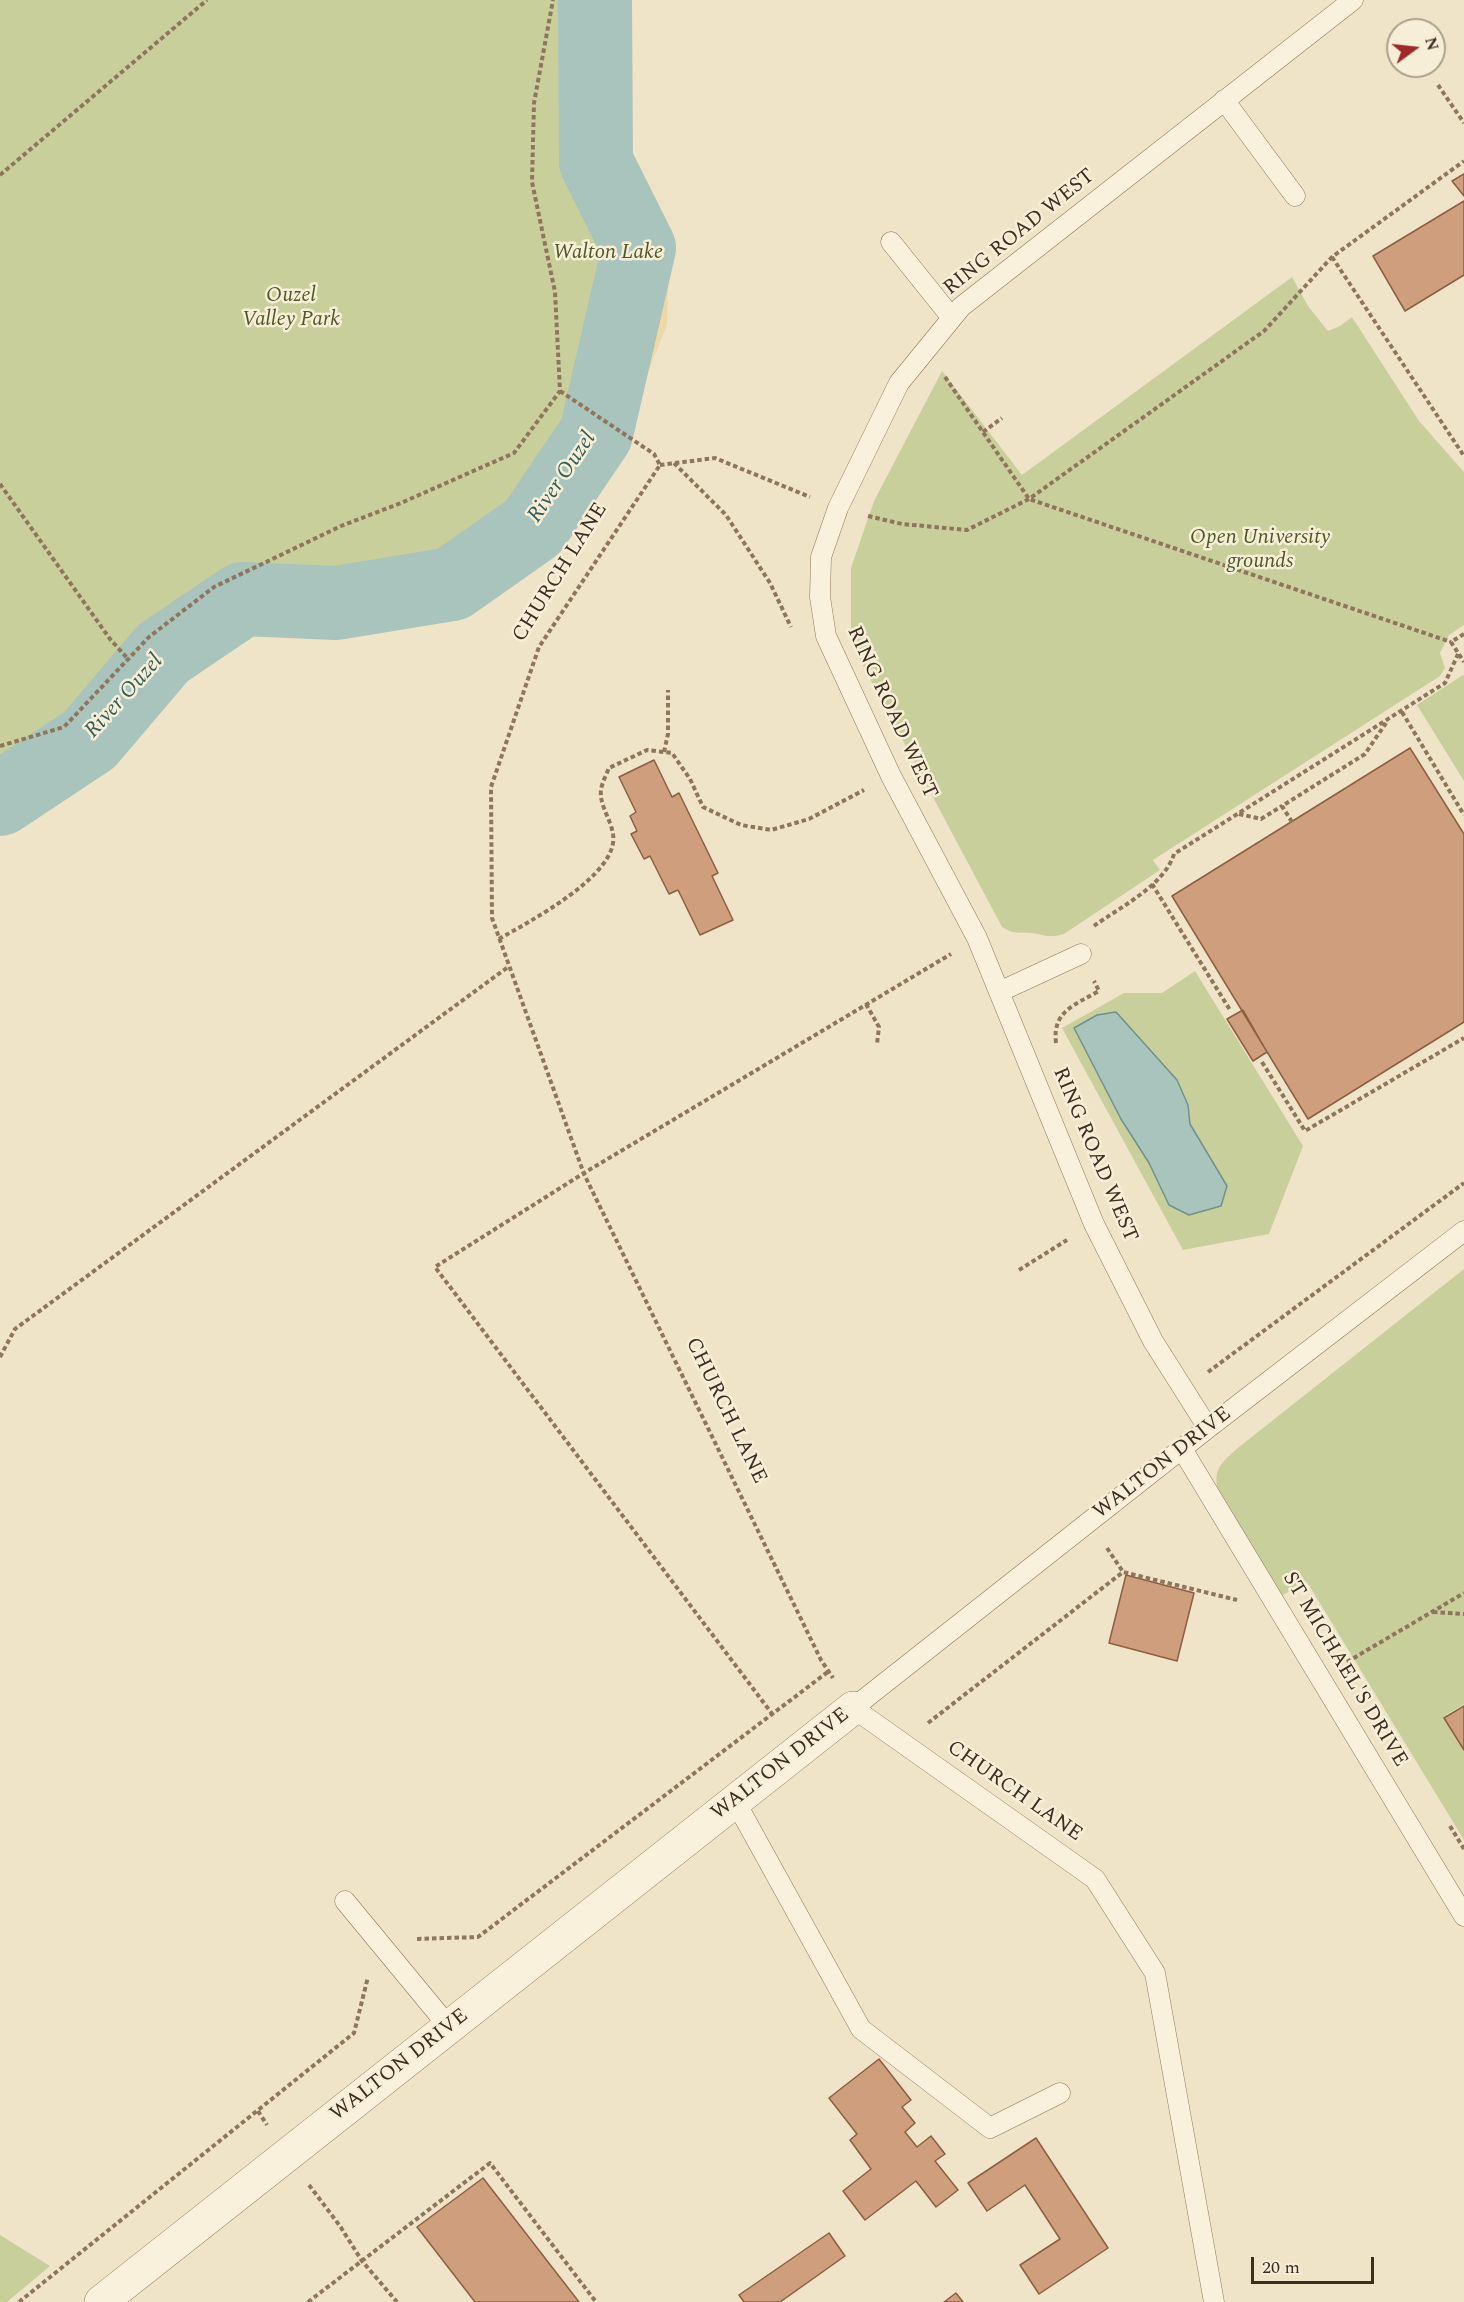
<!DOCTYPE html>
<html>
<head>
<meta charset="utf-8">
<style>
	body { margin:0 }
	#map { position:relative; width:1464px; height:2302px; overflow:hidden; background:#f0e4c8; font-family:Spectral,serif }
	canvas { display:block }
	.north { position:absolute; left:1386px; top:18px; width:60px; height:60px; box-sizing:border-box; background:#f7eed8; border:2px solid #ada18e; border-radius:50%; rotate:75deg; font-size:16px; font-weight:700; line-height:24px; text-align:center; color:#3d2e20 }
	.north::after { content:''; display:block; margin:auto; width:21px; height:27px; background:#9e2a2b; clip-path:polygon(50% 0,100% 100%,50% 72%,0 100%) }
	.scale { position:absolute; left:1251px; top:2257px; width:123px; height:27px; box-sizing:border-box; border:3px solid #3d2e20; border-top:0; padding-left:8px; font-size:18px; line-height:21px; white-space:nowrap; color:#3d2e20; -webkit-text-stroke:4px #f7eed8; paint-order:stroke }
</style>
</head>
<body>
<div id="map">
<canvas width="1464" height="2302"></canvas>
<div class="north">N</div>
<div class="scale">20 m</div>
</div>
<script>
const g = document.querySelector('canvas').getContext('2d');
g.lineJoin = 'round';
function fill(path, color) { g.fillStyle = color; g.fill(path, 'evenodd'); }
function strokePath(path, color, width, dash) { g.strokeStyle = color; g.lineWidth = width; g.lineCap = dash ? 'butt' : 'round'; g.setLineDash(dash || []); g.stroke(path); }
function drawText(font, color, halo, rows, align = 'center') {
  g.font = font + ' Spectral,serif'; g.lineWidth = 5; g.setLineDash([]); g.textBaseline = 'middle'; g.strokeStyle = halo; g.fillStyle = color; for (const [text, x, y, turn = 0] of rows) {
    g.save(); g.translate(x, y); g.rotate((+turn || 0) * Math.PI / 180); g.textAlign = isNaN(turn) ? turn : align; if (halo) g.strokeText(text, 0, 0); g.fillText(text, 0, 0); g.restore();
  }
}
fill(new Path2D(`
	M0,0h595l1,162 43,86 -27,156 -79,123 -81,57 -116,19 -93,-4 -80,54 -74,87 -89,59z
	M1292,277l16,29 20,25 12,-5 12,-9 67,104 45,51v153l-15,10 -9,18 5,15 -5,8 -287,184 7,10 -96,64c-19,5 -18,0 -34,-1 -14,-1 -14,2 -28,-6l-151,-284v-75l23,-67 68,-130 80,104z
	M1463,675l1,1v105l-47,-76z
	M1195,971l108,175 -34,88 -86,16 -121,-222 62,-35h38z
	M1464,1269v435l-18,11 18,25v100l-157,-258 -28,15 -59,-96c-8,-30 -3,-35 19,-54z
	M0,2235l50,31 -43,36h-7z`), '#c9cf9b');
fill(new Path2D(`
	M639,177l30,68 -2,80 -39,96 -34,-9 22,-128 -28,-81z`), '#ecd9a5');
const water = new Path2D(`
	M1116,1012l61,68 11,25 2,19 37,62 -6,20 -32,9 -20,-10 -20,-42 -28,-44 -47,-91 23,-13z`);
fill(water, '#a9c4bc');
strokePath(water, '#6f938a', 1.5);
strokePath(new Path2D(`
	M0,799l89,-59 74,-87 80,-54 93,4 116,-19 81,-57 63,-93 43,-186 -43,-86 -1,-162`), '#a9c4bc', 74);
const building = new Path2D(`
	M1464,174v22l-12,-15z
	M1464,201v74l-59,36 -32,-55z
	M1410,748l54,86v188l-156,97 -136,-223z
	M654,760l18,37 7,-4 39,80 -6,3 21,44 -33,15 -22,-45 -9,4 -19,-38 -6,3 -13,-25 6,-3 -7,-15 6,-4 -17,-35z
	M1243,1010l24,42 -14,9 -26,-42z
	M1126,1575l68,18 -17,68 -68,-18z
	M1464,1706v44l-20,-32z
	M879,2059l32,41 -9,7 13,16 -10,9 12,15 14,-11 14,18 -10,7 23,29 -22,17 -20,-26 -51,39 -22,-29 28,-22 -21,-29 7,-6 -28,-36z
	M1036,2138l72,110 -69,46 -19,-29 40,-26 -35,-54 -38,26 -19,-28z
	M483,2178l96,124h-104l-58,-75z
	M829,2233l16,23 -65,46h-36l-5,-7z
	M956,2293l7,9h-19z`);
fill(building, '#cf9f7d');
strokePath(building, '#8d5f41', 1.5);
const service = new Path2D(`
	M1224,100l71,96
	M891,242l61,76
	M999,992l82,-38
	M1208,1428l-55,-87 -59,-117 -117,-286 -86,-162 -65,-140 -6,-39 1,-40 17,-49 61,-125 62,-76 392,-307
	M1182,1449l282,467
	M735,1801l126,228 129,99 70,-35
	M345,1901l104,126
	M1214,2302l-59,-329 -60,-94 -242,-171 355,-280 256,-197`);
const minor = new Path2D(`
	M101,2302l752,-594`);
strokePath(service, '#8d765c', 21);
strokePath(minor, '#8d765c', 34);
strokePath(new Path2D(`
	M1438,85l26,38
	M0,175l207,-175
	M1332,257l132,199
	M945,377l84,122 422,143
	M560,391l94,63 6,11 -121,182 -48,140 1,131 92,256 237,486 12,18
	M983,432l19,-14
	M674,463l52,52 44,68 21,44
	M660,465l55,-7 95,39
	M0,484l110,155 18,20
	M868,516l34,8 65,6 62,-31 235,-168 68,-74 132,-96
	M1464,634l-13,8 13,20
	M1402,712l62,103
	M0,746l64,-19 85,-90 65,-50 127,-61 60,-23 113,-50 46,-62 -5,-99 -23,-110 2,-79 19,-103
	M664,752l4,-18v-44
	M1239,814l22,5 21,-13
	M1292,822l-10,-16 83,-52 21,-31
	M1152,884l78,126
	M1094,926c26,-19 70,-40 80,-72l271,-171 13,-29
	M499,939c29,-17 121,-64 114,-105 -2,-14 -14,-30 -12,-44 1,-7 5,-15 8,-22l38,-18 25,3 18,26 13,28 38,18 30,5 38,-11 55,-29
	M866,1004l13,23 -2,17
	M1056,1043c-4,-32 19,-38 43,-52l-5,-10
	M1262,1062l43,69 159,-93
	M1019,1270l48,-30
	M0,1357l15,-28 493,-362
	M1208,1372l256,-189
	M1107,1548l16,24
	M1433,1612l31,2
	M1347,1662l117,-69
	M773,1715l-338,-448 149,-94 367,-219
	M928,1723l195,-151 114,28
	M1450,1826l14,23
	M417,1939l61,-2 351,-266
	M258,2111l9,14
	M309,2185l31,41 22,35 35,41
	M19,2302l335,-269 14,-56
	M308,2302l182,-139 106,139`), '#8d765c', 4, [4.5, 3]);
strokePath(service, '#faf1dc', 20);
strokePath(minor, '#faf1dc', 33);
drawText('21px', '#3d2e20', '#f7eed8', [
	["RING ROAD WEST",1020,233,-39],
	["CHURCH LANE",561,573,-58],
	["RING ROAD WEST",891,713,65],
	["RING ROAD WEST",1094,1155,67],
	["CHURCH LANE",725,1411,64],
	["WALTON DRIVE",1163,1464,-38],
	["ST MICHAEL'S DRIVE",1344,1670,59],
	["WALTON DRIVE",781,1765,-38],
	["CHURCH LANE",1014,1792,35],
	["WALTON DRIVE",400,2066,-38]
]);
drawText('italic 21px', '#4d5a26', '#f7eed8', [
	["Walton Lake",608,254],
	["Ouzel",291,297],
	["Valley Park",291,321],
	["Open University",1260,539],
	["grounds",1260,563]
]);
drawText('italic 22px', '#2f5d5a', '#f7eed8', [
	["River Ouzel",563,478,-56],
	["River Ouzel",125,697,-48]
]);
</script>
</body>
</html>
